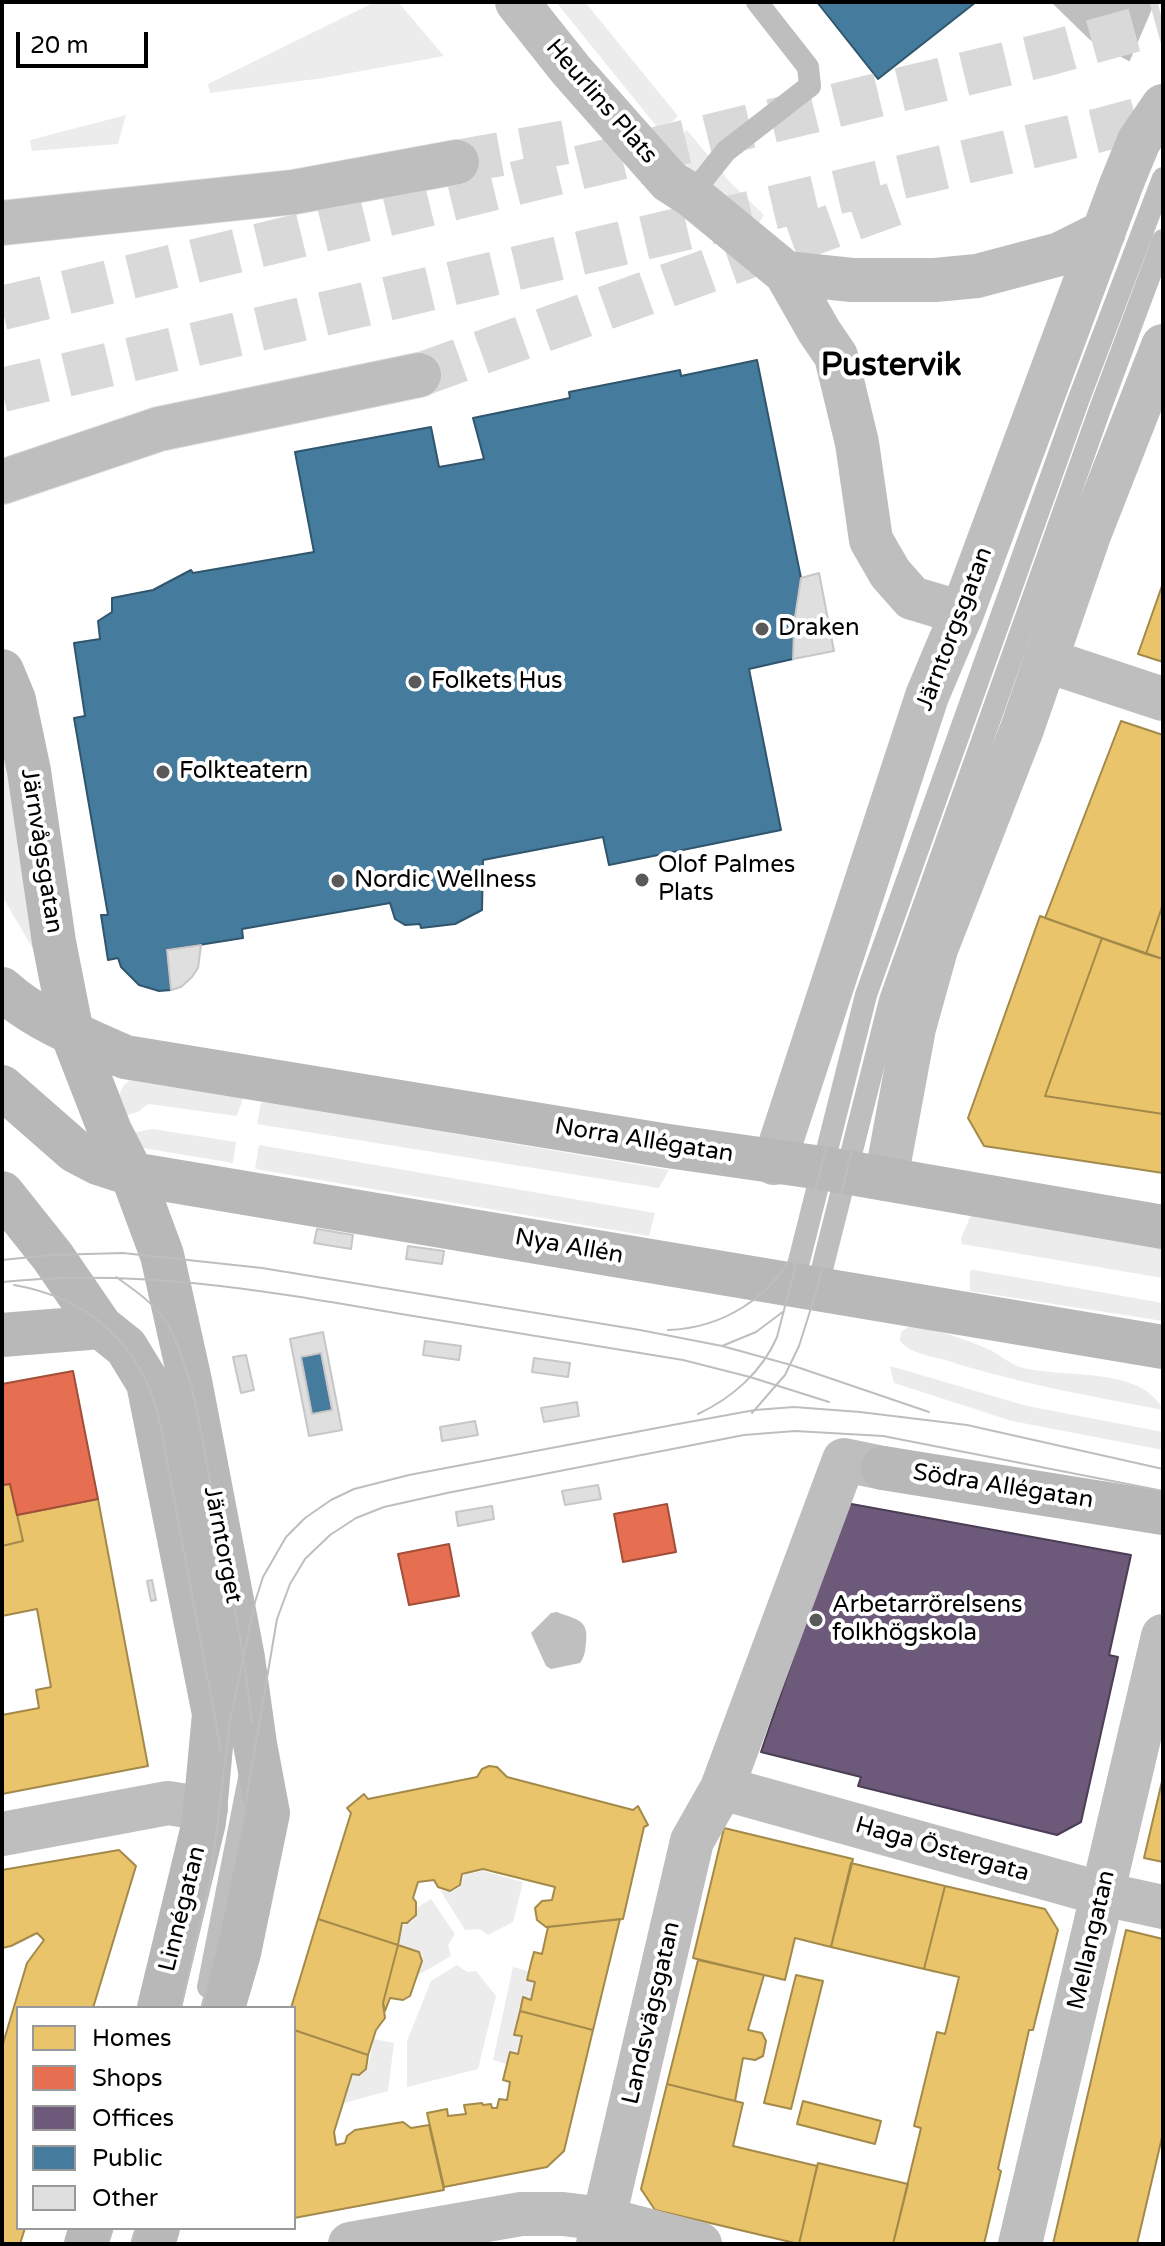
<!DOCTYPE html>
<html>
<head>
<meta charset="utf-8">
<style>
	body { margin:0 }
	#map { position:relative; width:1165px; height:2246px; overflow:hidden; background:#fff; font-family:"Varela Round",sans-serif }
	canvas { display:block }
	.frame { position:absolute; inset:0; border:4px solid #000; pointer-events:none }
	.legend { position:absolute; left:16px; top:2006px; width:280px; height:224px; box-sizing:border-box; background:#fff; border:2px solid #999; margin:0; padding:10px 14px; list-style:none; font-size:24px; color:#000 }
	.legend li { display:flex; align-items:center; gap:16px; height:40px }
	.legend b { width:40px; border:2px solid #999 }
	.scale { position:absolute; left:16px; top:32px; width:132px; height:36px; box-sizing:border-box; border:4px solid #000; border-top:0; padding-left:10px; font-size:24px; line-height:28px; white-space:nowrap; color:#000; -webkit-text-stroke:6px #fff; paint-order:stroke }
</style>
</head>
<body>
<div id="map">
<canvas width="1165" height="2246"></canvas>
<div class="frame"></div>
<ul class="legend">
<li><b style="height:22px;background:#e9c46a"></b>Homes</li>
<li><b style="height:22px;background:#e76f51"></b>Shops</li>
<li><b style="height:22px;background:#6d597a"></b>Offices</li>
<li><b style="height:22px;background:#457b9d"></b>Public</li>
<li><b style="height:22px;background:#dfdfdf"></b>Other</li>
</ul>
<div class="scale">20 m</div>
</div>
<script>
const g = document.querySelector('canvas').getContext('2d');
g.lineJoin = 'round';
function fill(path, color) { g.fillStyle = color; g.fill(path, 'evenodd'); }
function strokePath(path, color, width, dash) { g.strokeStyle = color; g.lineWidth = width; g.lineCap = dash ? 'butt' : 'round'; g.setLineDash(dash || []); g.stroke(path); }
function drawText(font, color, halo, rows, align = 'center') {
  g.font = font + ' "Varela Round",sans-serif'; g.lineWidth = 8; g.setLineDash([]); g.textBaseline = 'middle'; g.strokeStyle = halo; g.fillStyle = color; for (const [text, x, y, turn = 0] of rows) {
    g.save(); g.translate(x, y); g.rotate((+turn || 0) * Math.PI / 180); g.textAlign = isNaN(turn) ? turn : align; if (halo) g.strokeText(text, 0, 0); g.fillText(text, 0, 0); g.restore();
  }
}
fill(new Path2D(`
	M375,2h23l46,54 -121,22 -113,15 -2,-9z
	M556,2h29l93,114 -17,16z
	M126,115l-8,29 -86,7 -2,-11z
	M687,130l42,51 35,34 -8,13 -52,-40 -32,-43z
	M2,749l19,80 15,125 -34,-58z
	M130,1080l113,18 -6,18 -89,-12 -10,8 -11,3 -10,-16 7,-14z
	M267,1102l402,68 -10,18 -402,-64 4,-21z
	M152,1129l84,13 -3,21 -90,-15 -11,-15z
	M259,1145l396,68 -6,23 -394,-67z
	M972,1213l191,33v32l-201,-34 -1,-6z
	M974,1270l189,33v18l-193,-30v-20z
	M911,1325c27,5 51,13 77,24 11,5 20,14 32,18 40,12 122,-2 143,43 -74,-14 -146,-27 -218,-50 -14,-4 -36,-7 -45,-19l1,-9z
	M890,1366l137,40 136,26v18l-151,-29 -118,-38z
	M483,1871l40,11 -10,40 -25,13 -8,-6 -15,1 -25,-40 11,2 10,-6 3,-11z
	M431,1899l24,35 -7,11 3,11 -33,19 5,-20 -24,-11 4,-19 10,-4 5,-14z
	M457,1965l10,7 9,-1 20,25 -18,73 -71,18v-46l24,-60z
	M513,1967l15,4 -2,9 8,3 -3,15 -9,-2 -9,39 8,2 -4,15 -8,-1 -3,13 -13,-4z
	M374,2039l20,4 -6,48 -44,12 9,-28h7l7,-5z`), '#ececec');
fill(new Path2D(`
	M1051,2h112l-27,63 -46,-25z
	M557,1612c20,8 32,7 29,31 -1,8 -1,13 -6,20l-29,6 -5,-3 -15,-33 20,-20z`), '#bfbfbf');
fill(new Path2D(`
	M1155,2h8v84l-35,-21z`), '#fff');
const homes = new Path2D(`
	M1163,583v79l-25,-8z
	M1121,721l42,14v169l-17,50 -101,-36z
	M1163,904v55l-17,-5z
	M1040,916l62,22 -57,158 118,18v59l-179,-27 -16,-28z
	M1102,938l61,21v155l-118,-18z
	M10,1484l13,57 -21,5v-61z
	M98,1499l50,267 -146,28v-79l37,-7 -3,-18 15,-3 -14,-78 -35,7v-70l21,-5 -6,-26z
	M489,1766l8,1 10,10 126,33 5,-4 10,19 -4,2 -21,92 -77,8 -9,-7 -2,-12 7,-7 10,-1 3,-13 -72,-18 -21,5 -2,11 -10,6 -12,-4 -4,-7 -16,2 -5,16 3,4v13l-9,8h-5l-4,22 -80,-26 33,-106 -4,-5 17,-14 4,5 109,-22 5,-8z
	M1163,1777v85l-19,-4z
	M724,1828l129,31 -22,88 -36,-9 -10,42 -92,-22z
	M119,1850l17,16 -43,142h-75v220h7l-5,16h-18v-197l25,-84 17,-23 -7,-7 -26,13 -9,2v-78z
	M851,1863l94,23 -21,83 -93,-22z
	M945,1886l100,23 13,21 -25,100h-4l-31,139 3,2 -17,73h-91l28,-116 -7,-2 23,-94 8,2 14,-57 -35,-8z
	M318,1919l80,26 -15,58 2,15 -9,12 -8,25 -74,-25v-22h-3z
	M620,1919l-27,111 -73,-19 3,-14 8,3 4,-18 -8,-2 4,-17 3,-11 8,2 6,-27z
	M1126,1930l37,9v194l-26,111h-84z
	M398,1945l21,7 3,9 -12,35 -7,4 -13,-2 -5,13 -2,-8z
	M698,1960l66,15 -16,55 14,3 4,8 -3,15 -8,4 -12,-2 -8,43 -68,-17z
	M796,1975l27,6 -32,128 -27,-6z
	M520,2011l73,19 -29,121 -17,16 -103,20 -17,-74 20,-4 1,7 18,-2 -2,-9 18,-2 1,2 8,-1 1,4h5l2,-9 8,1 3,-18 -7,-2 7,-28 8,2 4,-18 -8,-1z
	M294,2030l74,25 -2,14 -7,6 -7,-1 -18,58 2,13 9,-2 2,-7 8,-6 48,-8 8,6 18,-3 15,65 -150,28z
	M667,2084l76,19 -10,43 84,20 -18,78 -144,-34 -14,-21z
	M803,2101l78,20 -6,23 -78,-20z
	M818,2163l90,21 -15,60h-94z`);
fill(homes, '#e9c46a');
strokePath(homes, '#a3894a', 2);
const shops = new Path2D(`
	M73,1371l25,128 -81,16 -7,-31 -8,1v-101z
	M667,1504l9,48 -53,10 -9,-48z
	M449,1544l10,52 -50,9 -11,-51z`);
fill(shops, '#e76f51');
strokePath(shops, '#a24e39', 2);
const offices = new Path2D(`
	M846,1503l285,52 -22,100 9,2 -37,165 -24,13 -199,-49 3,-9 -100,-25z`);
fill(offices, '#6d597a');
strokePath(offices, '#4c3e55', 2);
const public = new Path2D(`
	M817,2h159l-98,77z
	M757,360l44,218 -7,45 -1,36 -44,10 32,161 -172,35 -6,-28 -120,23 -1,50 -27,14 -34,4 -1,-4 -15,1 -10,-6 -5,-16 -148,26 1,9 -76,12 4,40 -12,1 -20,-6 -18,-18 -3,-9 -10,2 -7,-45h7l-34,-197 11,-2 -11,-73 26,-4 -2,-18 14,-9v-14l41,-8 38,-20 2,3 121,-21 -19,-100 136,-25 8,40 45,-8 -11,-41 97,-20 -1,-6 111,-22 1,6z
	M321,1353l11,57 -20,4 -11,-57z`);
fill(public, '#457b9d');
strokePath(public, '#30566e', 2);
const building = new Path2D(`
	M819,573l15,78 -41,8 1,-36 7,-45z
	M201,945l-3,23 -6,9 -11,10 -10,3 -4,-40z
	M317,1229l36,6 -2,14 -37,-6z
	M408,1246l36,5 -2,13 -36,-5z
	M323,1332l19,98 -33,6 -19,-97zM321,1353l11,57 -20,4 -11,-57z
	M425,1341l36,5 -2,14 -36,-5z
	M246,1355l8,35 -13,3 -8,-36z
	M534,1358l36,5 -2,14 -36,-5z
	M577,1402l2,14 -35,6 -3,-14z
	M475,1421l3,14 -36,6 -2,-14z
	M598,1485l3,14 -36,6 -3,-14z
	M492,1506l2,13 -36,7 -2,-14z
	M152,1580l4,20 -5,1 -4,-20z`);
fill(building, '#dfdfdf');
strokePath(building, '#c7c7c7', 2);
strokePath(new Path2D(`
	M457,162l115,-21
	M2,308l1049,-255 112,-31
	M419,375l475,-171
	M2,390l1094,-259 67,-18`), '#d9d9d9', 44, [44, 22]);
const highway = new Path2D(`
	M2,223l292,-31 163,-30
	M2,482l157,-53 260,-54`);
strokePath(highway, '#dbdbdb', 46);
strokePath(new Path2D(`
	M691,195l35,-44 84,-65 -2,-19 -51,-65
	M793,1285l73,-290 212,-594 85,-223
	M817,1289l73,-289 210,-591 63,-169
	M208,1987l41,-209`), '#bebebe', 22);
strokePath(new Path2D(`
	M517,2l54,68 98,111 22,14 95,78 33,58 17,25 21,87 14,97 19,33 22,25 50,15
	M786,273l66,7h83l42,-4 83,-22 44,-22
	M1045,660l118,39
	M774,1163l153,-467 35,-83 159,-428 18,-44 24,-35
	M886,1179l28,-151 22,-79 86,-220 67,-194 74,-189
	M722,1788l381,106 60,13
	M2,1834l166,-31 38,6
	M350,2244l171,-30h42l41,5 96,25
	M598,2244l94,-403 30,-53 122,-328 39,8
	M1020,2244l143,-608`), '#bebebe', 44);
strokePath(new Path2D(`
	M2,671l12,29 15,71 25,171 18,91 38,98 22,43 30,81 28,126 53,277 12,86 13,69 -29,140 -16,55
	M2,989c34,31 81,49 123,68l543,89 154,22 341,59
	M2,1087l73,64 23,12 34,11 1031,173
	M2,1193l51,64 48,70 25,20 22,36 66,331 -10,108 -45,186
	M2,1335l99,-8
	M883,1468l280,45
	M86,2244l5,-16
	M153,2244l5,-16`), '#b8b8b8', 44);
strokePath(highway, '#bebebe', 44);
strokePath(new Path2D(`
	M2,1260l49,-5 72,-2 139,15 378,62 82,16 69,19 138,47
	M116,1277c20,14 41,28 53,50 28,55 34,119 45,179 14,72 31,144 38,218
	M2,1282c135,-14 260,8 393,31 96,16 192,32 288,47l67,17 79,25
	M14,1285c75,13 126,58 145,133l62,332
	M668,1330c55,-2 103,-32 128,-82
	M722,1346l34,-14 28,-21
	M752,1413l33,-38 14,-29 18,-57 73,-289 210,-591 63,-169
	M698,1414c34,-16 64,-42 79,-77l89,-342 212,-594 85,-223
	M181,2008l29,-125 20,-162 25,-119 8,-25 23,-40 19,-19 26,-18 23,-11 55,-14 269,-51 77,-14 39,-3 66,5 107,13 196,44
	M202,2008l41,-189 34,-200 13,-35 15,-25 25,-24 26,-17 28,-11 63,-14 297,-58 51,-4 88,5 280,55
	M108,2244l5,-16
	M131,2244l5,-16`), '#bebebe', 2);
for (const [x, y, r, color] of [
	[762,629,8,"#595959"],
	[415,682,8,"#595959"],
	[163,772,8,"#595959"],
	[642,880,8,"#595959"],
	[338,881,8,"#595959"],
	[816,1620,8,"#595959"]
]) { const dot = new Path2D(); dot.arc(x, y, r, 0, 2 * Math.PI); g.fillStyle = color; g.fill(dot); strokePath(dot, '#fff', 3); }
drawText('24px', '#000', '#fff', [
	["Heurlins Plats",601,102,49],
	["Järntorgsgatan",955,629,-69],
	["Järnvågsgatan",41,851,81],
	["Norra Allégatan",644,1141,9],
	["Nya Allén",569,1247,10],
	["Södra Allégatan",1003,1487,9],
	["Järntorget",222,1545,79],
	["Haga Östergata",942,1850,16],
	["Linnégatan",183,1909,-76],
	["Mellangatan",1092,1940,-77],
	["Landsvägsgatan",652,2013,-77]
]);
drawText('24px', '#000', '#fff', [
	["Draken",778,629],
	["Folkets Hus",431,682],
	["Folkteatern",179,772],
	["Olof Palmes",658,866],
	["Plats",658,894],
	["Nordic Wellness",354,881],
	["Arbetarrörelsens",832,1606],
	["folkhögskola",832,1634]
], 'left');
drawText('bold 32px', '#000', '#fff', [
	["Pustervik",891,367]
]);
</script>
</body>
</html>
